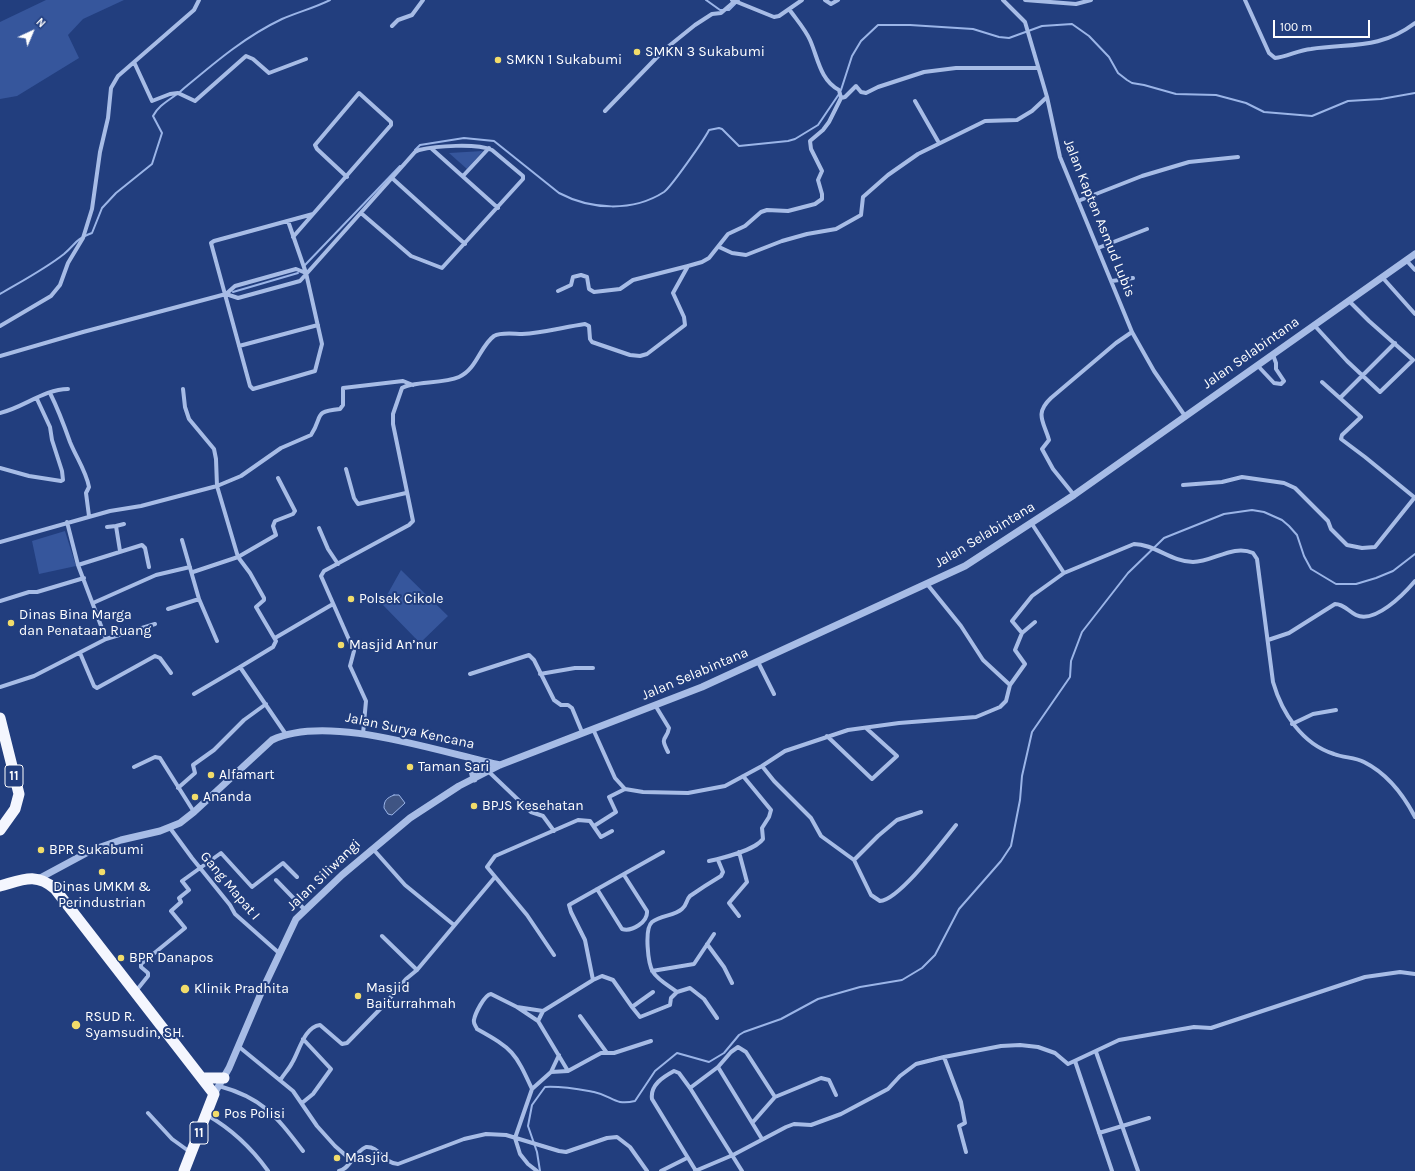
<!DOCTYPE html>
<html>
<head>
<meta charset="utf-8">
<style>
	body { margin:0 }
	#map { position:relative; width:1415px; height:1171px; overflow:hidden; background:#223e7e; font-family:Karla,sans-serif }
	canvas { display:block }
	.north { position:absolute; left:12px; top:12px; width:40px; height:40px; -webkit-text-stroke:3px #223e7e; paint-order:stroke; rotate:44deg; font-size:11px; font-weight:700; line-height:16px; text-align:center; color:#fff }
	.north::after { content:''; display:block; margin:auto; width:14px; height:18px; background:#fff; clip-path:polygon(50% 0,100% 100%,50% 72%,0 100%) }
	.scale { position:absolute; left:1273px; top:20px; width:97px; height:18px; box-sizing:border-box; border:2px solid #fff; border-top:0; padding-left:5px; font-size:12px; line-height:14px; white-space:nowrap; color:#fff; -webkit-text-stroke:3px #223e7e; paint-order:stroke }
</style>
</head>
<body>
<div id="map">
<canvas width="1415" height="1171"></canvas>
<div class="north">N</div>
<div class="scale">100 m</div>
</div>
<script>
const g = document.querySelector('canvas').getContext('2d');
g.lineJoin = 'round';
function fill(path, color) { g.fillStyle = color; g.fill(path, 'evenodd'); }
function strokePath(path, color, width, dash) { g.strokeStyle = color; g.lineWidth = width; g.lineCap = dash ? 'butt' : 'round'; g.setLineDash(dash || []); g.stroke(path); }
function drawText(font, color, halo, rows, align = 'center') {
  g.font = font + ' Karla,sans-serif'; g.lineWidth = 4; g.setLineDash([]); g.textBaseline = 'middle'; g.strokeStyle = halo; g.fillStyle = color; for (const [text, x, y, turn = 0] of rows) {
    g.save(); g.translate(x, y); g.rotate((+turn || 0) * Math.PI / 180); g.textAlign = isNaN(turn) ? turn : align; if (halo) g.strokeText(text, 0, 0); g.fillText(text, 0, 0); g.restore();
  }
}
fill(new Path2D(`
	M46,0h78l-41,19 -15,16 11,23 -62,38 -17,3v-77z
	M483,151l-16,18 -18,-16z
	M65,531l11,35 -37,8 -7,-33z
	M401,570l47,46 -28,27 -38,-39z`), '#36569c');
const water = new Path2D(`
	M394,795h5l6,8 -13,12 -4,-1 -4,-6c0,-8 3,-10 10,-13z`);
fill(water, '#3f5483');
strokePath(water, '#9bb5e8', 1);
strokePath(new Path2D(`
	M706,0l14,10h9l10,-10
	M841,90l11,-34 9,-15 17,-16h32l63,4 26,8 10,1 33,-12 30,-2 17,12 20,21 9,16 9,7 5,3 12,2 32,9 40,1 30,8 18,9 48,4 36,-15 33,-2 34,-6
	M415,150l5,-5 44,-7 30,3 65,52c32,17 74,19 105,-1 7,-5 40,-52 45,-62l10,-2 3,1 17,17 49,-5 7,-2 23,-14 21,-31
	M305,265l95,-99
	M233,292l65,-19
	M0,294c22,-13 45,-25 64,-40 13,-11 10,-14 28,-21l10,-25 14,-15 36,-29 10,-31 -9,-17c6,-12 19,-17 29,-26 31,-26 62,-53 100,-71 16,-7 32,-11 48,-19
	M540,1171l-3,-19 -9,-26 4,-21 13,-18c17,-1 32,2 49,5 19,4 20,14 41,9l20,-30 22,-18 32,9 15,-9 15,-18 5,-3 37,-13 37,-20 42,-12 42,-7 20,-12 13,-13 24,-46 42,-48 10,-15 9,-46 2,-24 10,-44 38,-55 1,-16 11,-29 46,-59 36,-35 60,-24 28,-4 12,2 18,8 7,6 8,9 7,21 7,13 25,15h20l20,-6 17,-7 22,-17`), '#9bb5e8', 2);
strokePath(new Path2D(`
	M732,0l42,17 5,-1 23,-16
	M825,0l6,4 7,-4
	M1003,0l22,22 22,75 13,60 72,175 22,39 31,45
	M1025,0l51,4 15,-4
	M1245,0l24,53 6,5c12,-1 23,-8 36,-9 40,-6 68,1 104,-26
	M392,26l6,-6 14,-5 11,-15
	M134,62l18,39 18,-7 8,-1 17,8 51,-45 7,3 16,14 37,-14
	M841,98l4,-1 11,-11 5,6 5,1 12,-6 46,-15 32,-4h82
	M915,101l24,42
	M605,111l59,-61 31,-25 17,-11 9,-1 14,-12
	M432,149l66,59
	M463,176l26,-28
	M392,178l73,66
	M1078,201l64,-25 47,-14 49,-5
	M288,221l18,52 16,71 -7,27 -62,18 -3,-3 -39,-143 3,-2 99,-27
	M293,237l98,-112v-3l-32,-29 -44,52 2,4 30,28
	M719,247l13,6 14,2 36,-14 25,-7 29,-5 25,-14 2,-18 25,-22 30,-21 67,-33 32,-1 15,-9 15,-14
	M1098,248l49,-19
	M1406,260l9,10
	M1382,277l33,37
	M1112,281l21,-3
	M558,291l13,-6 2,-8 8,-2 6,2 2,12 5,3 26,-3 13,-9 55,-14
	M226,294l12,4 62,-17 115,-129 4,-2c17,-4 57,-7 73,0l31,26v3l-81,89 -31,-12 -50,-43
	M1314,325l33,36 33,31 33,-32 -44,-39 -20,-20
	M0,326l51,-30 9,-11 8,-22 15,-25 9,-29 8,-57 8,-34 3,-30 7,-12 76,-66 5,-10
	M239,346l79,-21
	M0,356l83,-24 143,-38 9,-8 61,-17 10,4
	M1258,366l16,17 7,1 3,-3 -8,-12v-6l-3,-8
	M1322,382l39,35 -19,18 -1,4 24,18 49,40
	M183,389l2,18 4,12 25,30 2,10 1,27 21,71 12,16 14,25v2l-8,7 20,34 -3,6 -33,20 45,66
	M50,393c8,16 14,32 20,49 6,15 16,29 19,45l-3,6 3,23
	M1340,398l55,-55
	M0,413c23,-5 44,-24 68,-24
	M0,468l29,8 32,5 2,-1 -1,-9 -10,-31 -2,-13 -13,-28
	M346,469l8,29 4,6 48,-11
	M1183,485l39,-3 20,-5 42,6 11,5 33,33 3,8 16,16 15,3 13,-1 40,-50
	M1074,495l-21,-26 -11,-20 7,-9c-5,-18 -15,-26 2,-42l65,-55 16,-11
	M1032,524l32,49 70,-29c20,0 38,18 59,18 20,0 40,-18 60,-9l4,6 16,123c9,31 29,62 61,72 10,4 21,3 30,8 24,12 39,32 51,55
	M107,527l9,-1
	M319,528l9,21 10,15
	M182,540l17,59 18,42
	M0,542l110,-31 31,-5 76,-20 24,-10 40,-28 30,-13c13,-20 1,-23 29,-26l3,-4v-17l60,-7 10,4
	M120,551l-4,-25 8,-2
	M78,565l64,-20 3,3 4,19
	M193,572l45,-15 38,-22 -3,-9 2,-5 18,-7 2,-3 -17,-33
	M927,584l34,42 22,34 27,25 15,-21 -10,-14 7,-17
	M0,601l29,-9h8l47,-14
	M93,603l63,-28 34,-8
	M168,609l31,-10
	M1035,622l-13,11 -10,-12 20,-25 32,-23
	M275,638l58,-34
	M106,639l49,-15
	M1268,640l21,-7 46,-29c9,0 13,7 21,11 19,9 48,-21 59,-34
	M80,653l14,33 3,2 58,-32 5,2 11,15
	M758,662l16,32
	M470,674l59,-19 5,5 20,40 7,5h7l4,3 10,24
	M540,674l35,-6h18
	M0,687l34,-11 72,-37 -28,-74 -11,-43
	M194,694l46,-27
	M655,705l14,23c-2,13 -10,7 -1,24
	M1292,724l21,-10 23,-4
	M593,729l22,49 10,11 18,3 45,1 37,-7 37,-20 23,-15 63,-21 51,-7 77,-6 24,-10 6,-6 4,-16
	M363,734l3,-33 -16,-35 4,-15 -33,-75 3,-5 85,-46 4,-4 -20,-97v-10l9,-26c10,-7 41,-4 57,-11 18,-8 21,-31 35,-41 7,-4 20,-2 28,-2 21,-1 42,-7 63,-10l4,2 1,13 2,3 38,13 10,1 7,-2 38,-29 -1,-8 -11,-24 15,-27 14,-4 7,-4 19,-24 17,-8 16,-14 6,-2 21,1 27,-7 7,-5v-5l-4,-14 4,-9 -11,-22 -1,-8 13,-11 6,-8 12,-24 -2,-8c-19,-10 -21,-32 -29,-50 -5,-11 -14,-21 -21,-31
	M827,736l45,43 25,-23 -31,-28
	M762,766l12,15 37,37 10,18 33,24 17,35 9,6c19,-1 63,-60 76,-76
	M134,767l21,-10 5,1 34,54
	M488,771l43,41 12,4 11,15
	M178,788l17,-15 -2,-8 21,-15 30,-30 22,-16
	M594,826l22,-14 -7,-15 16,-8
	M170,828l22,30 38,47 5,9 44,39
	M373,849l32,36 49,40
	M854,860l24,-24 19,-16 24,-8
	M709,861c14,-3 46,-11 54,-22l-1,-11 7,-11 2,-7 -28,-34
	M276,880l29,30
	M597,889l25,40c10,3 26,-7 25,-18l-23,-36
	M739,916l-10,-13 18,-21 -8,-30
	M382,936l35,34
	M707,944l17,23 8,16
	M554,955l-27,-40 -40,-48 8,-11 83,-36 12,1 11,16 11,-6
	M652,971l42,-7 20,-30
	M593,980l9,-4 11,4 19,27 21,-15
	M136,991l12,-15v-3l-7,-6v-3l44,-36 -14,-17 10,-9 -2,-4 10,-8 -7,-9 39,-28 31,34 31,-24 14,14
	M677,992l13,-4 14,11 13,19
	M517,1007l26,4
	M632,1007l8,10 30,-12 1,-7 6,-6c-8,-6 -19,-12 -24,-20 -5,-8 -9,-43 -1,-50 9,-7 22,-6 30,-13 5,-4 4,-9 8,-13 10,-7 21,-14 31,-20l2,-4 -5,-12
	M580,1016l27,37
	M238,1046l55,45 24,35 18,20 16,14
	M1096,1052l42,119
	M944,1057l17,45 4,21 -6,3 7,26
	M1075,1061l37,110
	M718,1067l44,72
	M568,1071l-30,-50 5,-10 50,-31 -8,-40 -14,-28 -2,-7 94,-53
	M551,1072l17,-1 33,-18h13l37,-12
	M281,1079c3,-5 8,-10 11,-16 7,-11 12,-36 28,-38l22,19 5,-1 38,-39 21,-25 11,-9 78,-93
	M219,1086c44,12 57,30 84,65
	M690,1088l28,-21 13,-15 7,-5 8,5 29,45
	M532,1089c-17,-37 -19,-40 -55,-60 -1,-3 -4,-5 -3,-9 1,-6 10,-25 17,-26l26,13 21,14
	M302,1103l11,-9 18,-25 -28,-30
	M148,1113l24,26 18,13
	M207,1115c26,15 44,32 61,56
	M753,1122l22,-25 46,-19 8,2 7,15
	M1099,1133l50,-15
	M339,1171c12,-3 15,-19 27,-24 14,-1 16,16 32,17l66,-25 22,-5 20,1 53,16 7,1 41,-14 10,-1 13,10 17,24
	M537,1171l-9,-7 -8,-10 -5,-16 17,-49 19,-17 8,-17
	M661,1171l26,-13
	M695,1171l38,-16 53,-28 8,-3 17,1 30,-11 47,-25 12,-13 16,-12 28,-7 57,-11 19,-1 18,2 17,6 13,11 51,-24 75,-13 17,1 154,-51 35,-5 15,2
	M696,1171l-44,-72c-2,-14 11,-22 22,-28l5,2 11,15 52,83`), '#a7bce6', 4);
strokePath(new Path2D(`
	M469,758l5,21
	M40,878l52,-28 29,-10 39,-9 20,-8 14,-11 78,-72c56,-27 167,12 228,25
	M214,1094l15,-26 32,-75 35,-74 46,-44 68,-57 49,-32 41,-21 202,-78 263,-121 109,-71 341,-241`), '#a7bce6', 7);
strokePath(new Path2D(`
	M0,718l19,76 -4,15 -15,21
	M0,886c22,-6 36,-14 55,3l159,205 -30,77
	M203,1078h21`), '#f4f6fe', 11);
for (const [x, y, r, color] of [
	[637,52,4,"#f2dc6a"],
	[498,60,4,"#f2dc6a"],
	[351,599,4,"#f2dc6a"],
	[11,623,4,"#f2dc6a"],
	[341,645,4,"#f2dc6a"],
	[410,767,4,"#f2dc6a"],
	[211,775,4,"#f2dc6a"],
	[195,797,4,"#f2dc6a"],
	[474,806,4,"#f2dc6a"],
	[41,850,4,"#f2dc6a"],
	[102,872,4,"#f2dc6a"],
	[121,958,4,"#f2dc6a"],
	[185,989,5,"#f2dc6a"],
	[358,996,4,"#f2dc6a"],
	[76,1025,5,"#f2dc6a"],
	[216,1114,4,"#f2dc6a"],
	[337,1158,4,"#f2dc6a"]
]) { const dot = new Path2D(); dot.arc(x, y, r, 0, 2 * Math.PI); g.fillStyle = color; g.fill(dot); strokePath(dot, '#223e7e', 1.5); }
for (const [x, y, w] of [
	[14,776,18],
	[199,1133,18]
]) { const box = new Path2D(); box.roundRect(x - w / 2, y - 11, w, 22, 3); g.fillStyle = '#223e7e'; g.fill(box); strokePath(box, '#fff', 1); }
drawText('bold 13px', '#fff', null, [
	["11",14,776],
	["11",199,1133]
]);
drawText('14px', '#fff', '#223e7e', [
	["SMKN 3 Sukabumi",645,52],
	["SMKN 1 Sukabumi",506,60],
	["Polsek Cikole",359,599],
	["Dinas Bina Marga",19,615],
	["dan Penataan Ruang",19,631],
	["Masjid An’nur",349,645],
	["Taman Sari",418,767],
	["Alfamart",219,775],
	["Ananda",203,797],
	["BPJS Kesehatan",482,806],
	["BPR Sukabumi",49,850],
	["Dinas UMKM &",102,887,"center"],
	["Perindustrian",102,903,"center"],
	["BPR Danapos",129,958],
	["Masjid",366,988],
	["Baiturrahmah",366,1004],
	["Klinik Pradhita",194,989],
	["RSUD R.",85,1017],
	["Syamsudin, SH.",85,1033],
	["Pos Polisi",224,1114],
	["Masjid",345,1158]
], 'left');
drawText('14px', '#fff', '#223e7e', [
	["Jalan Kapten Asmud Lubis",1099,218,68],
	["Jalan Selabintana",1251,353,-35],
	["Jalan Selabintana",985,535,-31],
	["Jalan Selabintana",695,674,-23],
	["Jalan Surya Kencana",410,731,12],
	["Jalan Siliwangi",324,875,-44],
	["Gang Mapat I",230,886,50]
]);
</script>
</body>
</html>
